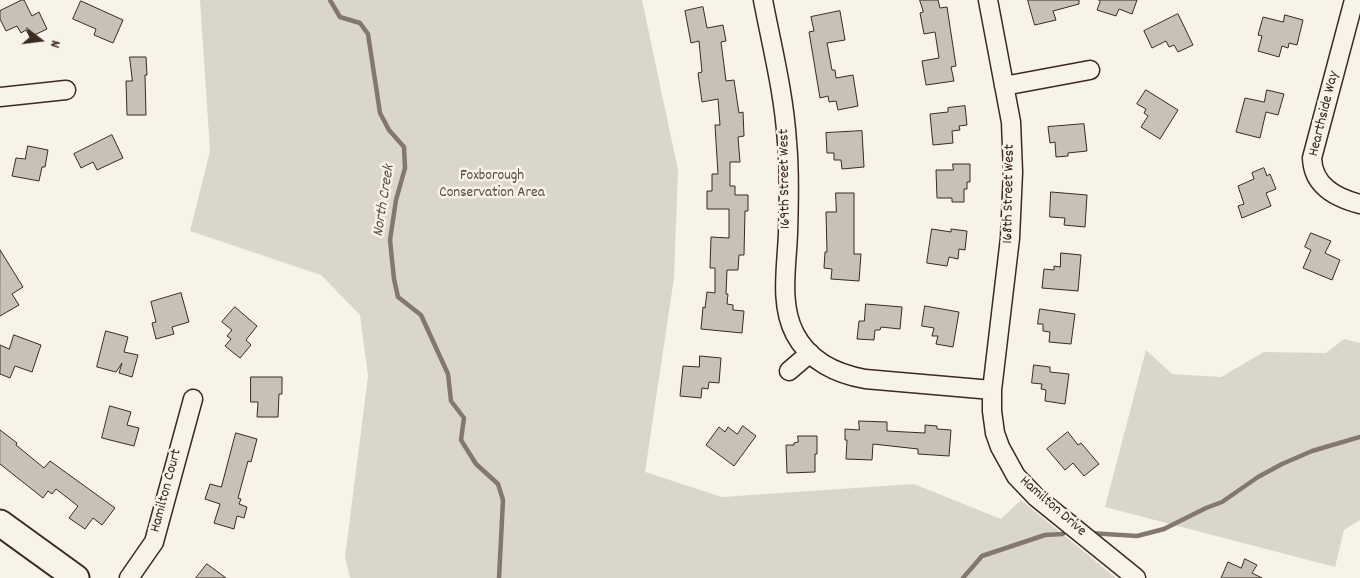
<!DOCTYPE html>
<html>
<head>
<meta charset="utf-8">
<style>
	body { margin:0 }
	#map { position:relative; width:1360px; height:578px; overflow:hidden; background:#f7f3e8; font-family:Dekko,sans-serif }
	canvas { display:block }
	.north { position:absolute; left:15px; top:15px; width:50px; height:50px; -webkit-text-stroke:4px #f7f3e8; paint-order:stroke; rotate:105deg; font-size:14px; font-weight:700; line-height:20px; text-align:center; color:#3b2a1e }
	.north::after { content:''; display:block; margin:auto; width:18px; height:22px; background:#3b2a1e; clip-path:polygon(50% 0,100% 100%,50% 72%,0 100%) }
</style>
</head>
<body>
<div id="map">
<canvas width="1360" height="578"></canvas>
<div class="north">N</div>
</div>
<script>
const g = document.querySelector('canvas').getContext('2d');
g.lineJoin = 'round';
function fill(path, color) { g.fillStyle = color; g.fill(path, 'evenodd'); }
function strokePath(path, color, width, dash) { g.strokeStyle = color; g.lineWidth = width; g.lineCap = dash ? 'butt' : 'round'; g.setLineDash(dash || []); g.stroke(path); }
function drawText(font, color, halo, rows, align = 'center') {
  g.font = font + ' Dekko,sans-serif'; g.lineWidth = 5; g.setLineDash([]); g.textBaseline = 'middle'; g.strokeStyle = halo; g.fillStyle = color; for (const [text, x, y, turn = 0] of rows) {
    g.save(); g.translate(x, y); g.rotate((+turn || 0) * Math.PI / 180); g.textAlign = isNaN(turn) ? turn : align; if (halo) g.strokeText(text, 0, 0); g.fillText(text, 0, 0); g.restore();
  }
}
fill(new Path2D(`
	M200,0h442l36,170 -4,108 -29,194 77,25 192,-13 87,35 20,-19 95,78h-766l-5,-20 23,-182 -8,-61 -39,-40 -131,-44 20,-80z
	M1344,339l16,4v177l-16,10 -9,37 -230,-60 41,-157 26,24 49,3 43,-25 62,1z`), '#dbd6cb');
strokePath(new Path2D(`
	M330,0l10,17 20,6 8,11 12,79 9,17 15,17 1,21 -9,32 -6,40 4,39 4,18 23,18 27,59 3,27 13,17 -3,22 15,24 22,20 5,16 -4,78
	M1089,533l48,3 27,-7 42,-21 16,-6 36,-25 24,-13 30,-13 48,-14
	M963,578l19,-22 63,-21 18,-1`), '#84786c', 4.5);
const building = new Path2D(`
	M22,0h2l8,16 7,-4 8,17 -17,8 -4,-7 -5,3 -4,-7 -11,5 -6,-12v-8z
	M920,0h18l2,8 7,-1 9,59 -5,1 3,14 -28,4 -4,-24 17,-3 -4,-26 -11,2 -4,-21 3,-1z
	M1028,0h51v4l-26,7 3,9 -21,5z
	M1099,0h38l-5,14 -13,-5 -3,7 -19,-6 3,-8z
	M81,1l42,19 -10,23 -19,-8 2,-6 -23,-10z
	M703,7l4,21 16,-3 3,16 -5,1 5,39 8,-1 5,33 4,-1 1,24 -6,1 2,25h-10v24h5v9h13v16h-3l-1,44h-5l-1,15h-11l-1,24h2l-1,10 6,1v5l11,1 -2,22 -41,-4 2,-22 2,1 2,-16 8,1v-25h-5l1,-31 18,1v-29h-22v-18h5v-17h6l-3,-49h5l-2,-26 -16,3 -4,-29 4,-1 -3,-31 -8,2 -6,-32z
	M840,11l5,29 -18,3 5,27h3l1,8 17,-3 5,31 -20,4 -2,-9 -7,1 -1,-6 -8,2 -11,-66 5,-1 -3,-14z
	M1178,14l15,31 -15,7 -4,-7 -5,2 -3,-6 -14,7 -8,-17z
	M1285,15l18,5 -6,25 -8,-2 -1,5 -6,-2 -3,11 -21,-6 4,-15 -4,-1 5,-18 20,5z
	M130,57h16l1,18h-2l1,40h-19l-1,-34h6z
	M1146,90l32,20 -18,29 -19,-12 7,-11 -4,-3 2,-4 -9,-5z
	M1267,90l17,4 -6,21 -12,-3 -6,26 -24,-6 9,-34 19,4z
	M965,106l2,19 -8,1 1,4 -8,1 1,12 -20,2 -3,-31 18,-2v-4z
	M1084,124l3,27 -19,2v3l-12,1 -1,-15 -5,1 -2,-16z
	M862,131l2,36 -22,2 -1,-9h-7v-7h-7l-1,-20z
	M112,135l11,23 -26,12 -4,-8 -12,6 -7,-14z
	M28,146l20,4 -3,17h-3l-3,14 -27,-5 4,-18 9,1z
	M953,164h17v18h-3v7h-3v13h-12v-4h-15l-1,-28h17z
	M1264,168l3,8 3,-2 6,15 -10,4 5,13 -29,12 -4,-12 6,-2 -6,-18 16,-7 -2,-6z
	M1051,192l36,3 -2,32 -21,-2 1,-7 -15,-1z
	M836,193h18v61h7l-2,27 -28,-2 1,-10 -8,-1 1,-16h2l-1,-40h10z
	M932,229l19,3v-3l16,2 -2,19 -6,-1 -1,10 -9,-2 -2,9 -20,-3z
	M1311,233l20,8 -6,12 15,7 -8,20 -29,-12 8,-18 -6,-3z
	M0,250l23,37 -11,7 7,11 -19,11z
	M1061,253l20,2 -3,36 -36,-3 2,-19 10,1v-4l6,1z
	M181,293l8,29 -17,5 2,7 -18,5 -4,-16 4,-1 -5,-20z
	M866,304l36,3 -2,22 -19,-2 -1,3h-5l-1,10 -17,-1 2,-18h5z
	M925,306l34,6 -6,35 -17,-3 2,-8h-6l2,-8 -12,-2z
	M235,307l22,19 -11,14 5,5 -11,13 -15,-12 6,-7 -4,-3 5,-6 -10,-8z
	M1040,309l35,5 -4,30 -22,-2 1,-10 -7,-1v-7h-5z
	M106,331l22,6 -4,15 14,3 -6,22 -13,-4 3,-10 -6,9 -19,-5z
	M14,335l27,10 -9,27 -17,-6 -5,12 -10,-4v-29l9,4z
	M700,356l21,2 -2,25 -10,-1 -1,7 -6,-1 -1,10 -21,-2 3,-30 16,1z
	M1034,365l16,2v5l19,2 -4,30 -20,-3 1,-11 -5,-1 1,-5 -10,-1z
	M251,377h31v17h-3l-1,23h-21l1,-15h-7z
	M110,406l21,6 -4,13 12,3 -5,18 -32,-8z
	M859,421l28,1v9l38,2v-8l12,1v3l14,1 -2,26 -31,-2v-5l-45,-5 -1,16 -26,-1 1,-19h-2v-11l14,1z
	M743,426l13,10 -22,30 -28,-21 13,-18 6,5 3,-5 9,7z
	M0,430l17,13 -1,2 28,23 6,-7 65,47 -13,17 -9,-7 -8,11 -16,-11 9,-12 -22,-17 -4,5 -4,-3 -5,7 -43,-34z
	M1068,432l10,13 3,-2 18,21 -15,12 -11,-13 -8,7 -18,-21z
	M236,433l21,6 -6,23 -3,-1 -10,37 3,1 -2,5 8,3 -3,11 -7,-2 -3,13 -20,-6 6,-19 -15,-5 5,-15 11,3z
	M798,436h19v18h-2v18l-28,1 -1,-28h8v-2l4,-1z
	M1245,559l12,6 -5,8 10,5h-41l7,-16 13,6z
	M207,564l19,14h-30z`);
fill(building, '#c8c1b6');
strokePath(building, '#3b2a1e', 1);
const street = new Path2D(`
	M763,0c9,47 21,94 24,142 3,30 2,60 1,91 -1,32 -9,71 7,101 14,27 42,40 70,45l127,11
	M988,0l23,122 2,50 -3,66 -18,152v21l3,22 5,14 16,29 20,21 100,81
	M1354,0l-42,158c1,28 24,40 48,46
	M1004,86l86,-16
	M0,97l66,-7
	M789,371l21,-18
	M129,578l25,-36 39,-143`);
const secondary = new Path2D(`
	M0,523l76,55`);
strokePath(street, '#3b2a1e', 21);
strokePath(secondary, '#3b2a1e', 29);
strokePath(street, '#f7f3e8', 18);
strokePath(secondary, '#f7f3e8', 25);
drawText('15px', '#3b2a1e', '#f7f3e8', [
	["Hearthside Way",1325,114,-76],
	["169th Street West",786,179,-91],
	["168th Street West",1010,194,-89],
	["Hamilton Court",167,491,-75],
	["Hamilton Drive",1052,507,41]
]);
drawText('15px', '#5b4c41', '#f7f3e8', [
	["Foxborough",492,177],
	["Conservation Area",492,194]
]);
drawText('italic 16px', '#5f5145', '#f7f3e8', [
	["North Creek",385,201,-81]
]);
</script>
</body>
</html>
